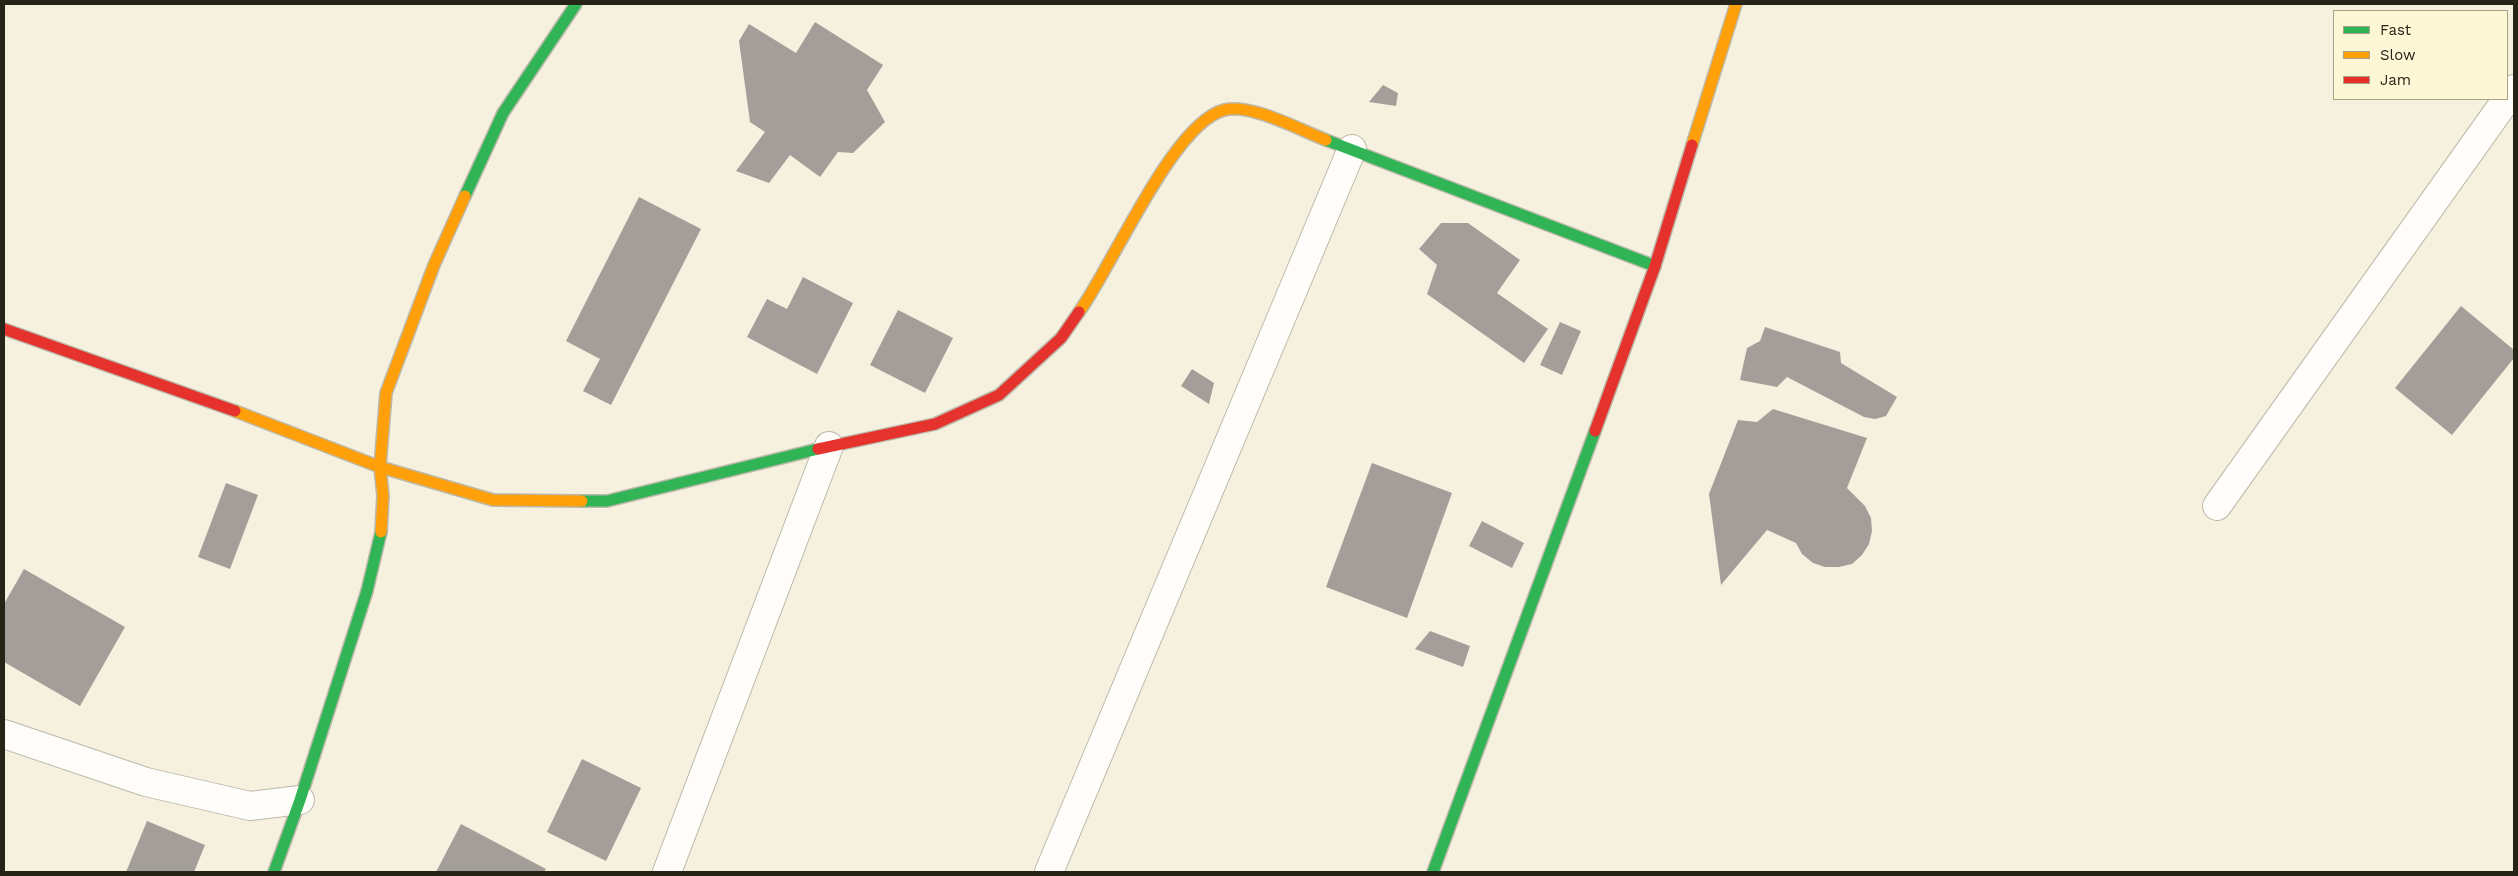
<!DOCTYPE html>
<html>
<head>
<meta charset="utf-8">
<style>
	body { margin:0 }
	#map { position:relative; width:2518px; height:876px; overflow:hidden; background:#f5f1de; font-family:"Work Sans",sans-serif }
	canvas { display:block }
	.frame { position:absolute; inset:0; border:5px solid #262317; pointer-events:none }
	.legend { position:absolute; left:2333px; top:10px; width:175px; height:90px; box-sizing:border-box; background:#fef7d5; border:1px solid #a8a289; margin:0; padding:6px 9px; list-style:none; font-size:15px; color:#262317 }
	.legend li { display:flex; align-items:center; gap:10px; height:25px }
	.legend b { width:25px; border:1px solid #a8a289 }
</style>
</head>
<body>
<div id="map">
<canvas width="2518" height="876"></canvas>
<div class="frame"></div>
<ul class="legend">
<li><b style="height:6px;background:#30b455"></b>Fast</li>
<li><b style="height:6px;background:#ff9f0a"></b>Slow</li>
<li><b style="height:6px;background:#e5322d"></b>Jam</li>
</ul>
</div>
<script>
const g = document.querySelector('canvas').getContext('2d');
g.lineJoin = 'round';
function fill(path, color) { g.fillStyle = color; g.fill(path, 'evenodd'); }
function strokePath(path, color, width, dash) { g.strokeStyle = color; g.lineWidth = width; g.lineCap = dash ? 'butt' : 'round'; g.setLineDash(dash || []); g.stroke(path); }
fill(new Path2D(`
	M815,22l68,43 -16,25 18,32 -32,31 -15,-1 -18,25 -30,-22 -21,28 -33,-12 29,-39 -15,-10 -11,-81 10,-17 47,29z
	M1383,85l15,8 -2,13 -27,-4z
	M639,197l62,32 -90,176 -28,-14 17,-32 -34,-18z
	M1441,223h27l52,37 -23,33 51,36 -24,34 -97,-69 10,-29 -18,-16z
	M803,277l50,26 -36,71 -70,-37 20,-38 20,10z
	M2461,306l53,44v8l-62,77 -57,-47z
	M898,310l55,28 -28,55 -55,-28z
	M1560,322l21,9 -19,44 -22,-10z
	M1765,327l75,25 1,11 56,34 -11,19 -11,3 -11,-2 -77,-40 -10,10 -37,-7 7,-32 13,-7z
	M1192,369l22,14 -5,21 -28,-18z
	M1773,409l94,29 -20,50 18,18 6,12 1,13 -3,13 -7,11 -10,9 -13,3h-14l-12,-4 -11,-9 -6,-11 -29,-13 -46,55 -12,-91 29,-74 19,2z
	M1372,463l80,30 -45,125 -81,-31z
	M226,483l32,12 -28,74 -32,-12z
	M1482,521l42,22 -12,25 -43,-22z
	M24,569l101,58 -45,79 -76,-44v-58z
	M1430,631l40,15 -7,21 -48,-18z
	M582,759l59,29 -35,73 -59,-29z
	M147,821l58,24 -11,27h-68z
	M461,824l85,45 -2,3h-108z`), '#a49e9b');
const street = new Path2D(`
	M2217,506l297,-417
	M4,734l142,48 104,24 50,-6
	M667,872l162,-426
	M1049,872l303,-723`);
const fast = new Path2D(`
	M1326,140l329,126
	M465,196l38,-83 73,-109
	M582,501h25l211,-52
	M274,872l26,-72 67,-209 14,-59
	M1433,872l162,-441`);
const slow = new Path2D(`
	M1692,145l44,-141
	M1079,312c33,-45 94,-189 145,-202 27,-7 76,20 102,30
	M235,411l145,56 113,33 89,1
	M381,532l2,-36 -3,-29 6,-74 48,-128 31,-69`);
const jam = new Path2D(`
	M4,329l231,82
	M1595,431l60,-165 37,-121
	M818,449l117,-25 64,-29 62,-57 18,-26`);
strokePath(street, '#bcb9aa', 30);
strokePath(fast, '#bcb9aa', 14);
strokePath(slow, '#bcb9aa', 14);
strokePath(jam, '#bcb9aa', 14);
strokePath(street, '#fefdfa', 28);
strokePath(fast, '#30b455', 11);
strokePath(slow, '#ff9f0a', 11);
strokePath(jam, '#e5322d', 11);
</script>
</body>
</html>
